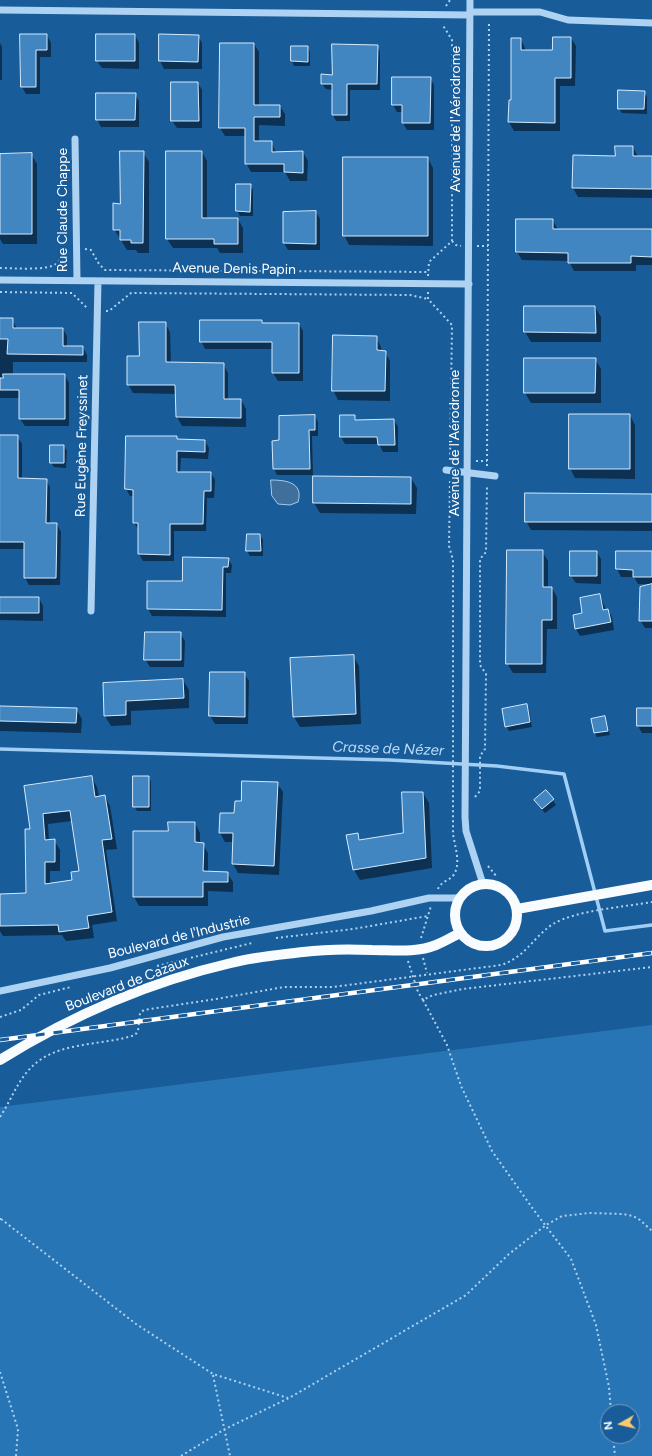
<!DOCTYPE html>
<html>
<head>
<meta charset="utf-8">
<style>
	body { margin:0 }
	#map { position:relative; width:652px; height:1456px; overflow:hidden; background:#185c9a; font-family:Figtree,sans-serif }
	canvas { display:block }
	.north { position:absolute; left:600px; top:1404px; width:40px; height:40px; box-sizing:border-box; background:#185c9a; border:1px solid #749dc2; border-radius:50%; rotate:262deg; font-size:11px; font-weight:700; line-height:16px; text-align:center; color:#fff }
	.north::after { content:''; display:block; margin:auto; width:14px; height:18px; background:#ffc96e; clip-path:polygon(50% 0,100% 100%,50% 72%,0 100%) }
</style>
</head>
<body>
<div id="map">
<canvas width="652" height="1456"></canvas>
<div class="north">N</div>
</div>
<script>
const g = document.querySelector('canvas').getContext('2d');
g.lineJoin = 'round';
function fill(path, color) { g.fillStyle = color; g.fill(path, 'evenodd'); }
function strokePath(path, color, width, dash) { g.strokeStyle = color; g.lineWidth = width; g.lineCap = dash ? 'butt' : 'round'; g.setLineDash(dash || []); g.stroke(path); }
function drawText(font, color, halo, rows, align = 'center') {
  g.font = font + ' Figtree,sans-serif'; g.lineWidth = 4; g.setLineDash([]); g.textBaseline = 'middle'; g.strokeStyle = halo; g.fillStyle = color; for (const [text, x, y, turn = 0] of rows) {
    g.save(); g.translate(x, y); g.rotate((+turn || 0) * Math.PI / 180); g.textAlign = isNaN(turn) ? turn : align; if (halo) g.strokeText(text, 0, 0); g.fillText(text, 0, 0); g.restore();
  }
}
fill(new Path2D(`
	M652,1025v431h-652v-349zM608,1412h24v24h-24z`), '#2875b6');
const water = new Path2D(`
	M271,480c14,0 33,2 27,22l-8,3 -12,-1 -6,-8z`);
fill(water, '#406f9b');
strokePath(water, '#a1cef4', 1);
fill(new Path2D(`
	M21,35h26l4,8v14h-11v37h-14l-4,-7z
	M135,35l4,8v26l-37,-1 -5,-7z
	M160,35l38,1 4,7v26h-38l-4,-8z
	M571,38l5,8 -1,40h-15v45h-46l-5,-9 12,-83 5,12h27z
	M0,43l2,4v33h-2z
	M254,44l5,8v54h21l5,8v12l-26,-1v17h12l5,10h27l5,9 -1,20h-17l-5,-9h-34l-5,-9v-27h-21l-5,-8z
	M377,46l3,5v39h-30v31h-14l-3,-6v-25l-7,-1 -4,-5z
	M292,47h16l2,5v14h-16l-2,-5z
	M393,78h37l4,7v45h-27l-4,-7v-11h-6l-4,-7z
	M198,83l4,7v38h-25l-5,-7z
	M644,92l3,5v17l-25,-1 -3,-4z
	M135,94l4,7v26h-38l-4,-8z
	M633,147l5,10h14v41l-74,-1 -5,-9 43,-31z
	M143,152l6,10v91h-11l-2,-3h-9l-13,-21 7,-24z
	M202,152l5,9v58h31l5,9v25h-23l-3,-5h-44l-6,-9z
	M31,154l6,10v80h-34l-3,-5v-84z
	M428,158l5,10v78l-84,-1 -5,-10z
	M250,185l3,5v26h-13l-3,-5z
	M316,212l4,7v31h-32l-4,-7z
	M553,220l5,10h94v35h-16v6h-62l-5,-10 -47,-1 -5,-8z
	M525,307h70l6,10v25h-70l-6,-10z
	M0,319h12l5,10h46l4,7v11h16l4,8v7h-74v13h52l4,8v43h-44l-5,-7v-21h-20z
	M261,321l2,3h36l4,7v50h-25l-5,-8v-24h-68l-4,-8z
	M165,323l5,9 1,31 52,1 5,9v27h13l5,9v18l-64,-1 -5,-9 -1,-23 -43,-1 -5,-9 12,-27z
	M376,337l5,10v4l4,1 5,9v40l-52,-1 -5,-10z
	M525,359h70l6,10v34h-70l-6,-10z
	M630,415l5,10v54l-60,-1 -5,-10z
	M315,416l3,6v14h-6l1,39h-36l-3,-6 6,-28z
	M341,416h13l3,5 37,-1 4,7v25h-15l-4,-8h-34l-4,-7z
	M0,436h17l5,8v36h24l4,7v37h7l4,8 -1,53h-31l-4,-7v-29h-25z
	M127,437h50l1,3 27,1 4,7 -1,11 -27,-1 -1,15h31l4,7 -1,18h-7l-1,33h-32v30h-31l-4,-7v-24l-5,-7v-27h-4l-4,-7z
	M64,446l3,5 -1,17 -12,-1 -3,-4z
	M411,478l6,10 -1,26 -96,-1 -6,-10z
	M652,495v36l-121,-1 -5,-9z
	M260,535l3,5v16h-13l-3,-5z
	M542,551l6,10v27h4l5,9v32h-10l-1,44h-33l-6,-10z
	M597,552l4,7v25l-25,-1 -5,-7z
	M617,552h35v76h-7l-5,-8 12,-36h-14l-4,-7h-13l-4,-8z
	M228,559l4,6 -1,8h-5v44l-74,-1 -4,-7 35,-27z
	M600,595l6,15h2l4,7 2,13 -34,6 -4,-7 8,-15z
	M0,598h39l4,8v15l-43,-1z
	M180,633l5,8 -1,26h-34l-5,-8z
	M353,656l6,10 2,58 -61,3 -6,-10z
	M211,673h33l5,8 -1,43h-33l-5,-8z
	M183,680l6,10v18l-58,3v14l-20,1 -6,-10 -1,-32z
	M526,705l3,5 3,17 -23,4 -3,-5z
	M0,707l76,2 6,10 -1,14 -81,-2z
	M652,709v24h-10l-4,-7z
	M605,718l5,17 -13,2 -2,-4z
	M91,777l6,10 2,10 6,-1 5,10 7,43 -11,1 11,71 -25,4 2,13 -28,3 -4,-6 -59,1 -3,-5v-36l27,-1 5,-64 -7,-43zM72,821l8,51 -6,9 -24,3v-13h10v-21l-6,-10 -5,1 -1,-17z
	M149,777l2,5v29h-14l-3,-5z
	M277,783l6,9 -4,83 -41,-2 -5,-9 1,-22h-9l-5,-9 15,-19 7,-12z
	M546,791l10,14 -11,8 -7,-8z
	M423,793l6,10 3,65 -72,12 -6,-10 -7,-34 10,-2 4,7 43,-7z
	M195,823l5,10v10l3,1 5,9v19l19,1 6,9v10l-25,-1v15h-69l-5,-9 35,-65z`), '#0007');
strokePath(new Path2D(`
	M0,749l390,11 107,6 67,8 41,157 47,-6`), '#a1cef4', 3.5);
const building = new Path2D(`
	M20,34h27v16h-11v37h-15z
	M96,34h39v27h-39z
	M159,34l40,1 -1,27 -39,-1z
	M553,37h18v41h-16v45l-47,-1 1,-22h2v-62h10v12h31z
	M220,43h34v62h26v12h-26v24h18v11l31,-1v22l-19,-1v-8h-39v-36h-26z
	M332,44l46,1 -1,39h-30v31h-15v-31h-11v-10l11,1z
	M291,46h17v16l-17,-1z
	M392,77h39l-1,46h-28v-18h-10z
	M171,82h27l1,39h-28z
	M618,90l27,1 -1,18h-26z
	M96,93h40l-1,27h-39z
	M615,146h18v10h19v33l-80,-1 1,-33 42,1z
	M120,151h24l-1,92h-12v-3h-11v-10h-7v-27l7,1z
	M166,151h36v67h36v26h-24v-5h-48z
	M32,153v81h-32v-80z
	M343,157h85v79h-85z
	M236,184h15l-1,28 -14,-1z
	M316,211v33l-33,-1v-31z
	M516,219h37v10h99v28l-21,-1v7h-63v-10l-52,-1z
	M524,306h71l1,27 -72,-1z
	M0,318h13v10h50v18h20v9l-76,-1 1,-15h-8z
	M200,320h62v3h37v50h-27v-31h-72z
	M139,322h27v40l58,1v36h17v19l-65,-1 -1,-32h-48v-29h12z
	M333,335l44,1v14l9,1 -1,40h-53z
	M524,358h72l-1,35h-71z
	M3,374h62v45h-46v-29h-19v-12h3z
	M569,414h61v55h-61z
	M315,415v15h-6l1,39h-37l-1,-28 7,-1v-24z
	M340,415h15v5l39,-1 1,26h-17l-1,-8h-37z
	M0,435h18v43l29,1 -1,44h11l-1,55h-32v-36h-24z
	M126,436h51v3l28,1v12l-28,-1v21h34v19h-7l-1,33h-33v31l-32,-1v-31h-5v-33l-8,-1z
	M50,445h14v18h-14z
	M313,476l98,1v27l-98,-1z
	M525,493l127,1v28h-127z
	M247,534h13l1,17h-15z
	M507,550h36v37h9v33h-10v44h-36z
	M570,551h27v25h-27z
	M616,551h36v26h-19v-7l-17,-1z
	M183,557l46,1 -1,9h-5l-1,43 -75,-1v-28h35z
	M652,584v37h-13l1,-34z
	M600,594l3,16 5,-1 3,13 -36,7 -2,-14 9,-2 -2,-15z
	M0,597h39v16h-39z
	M145,632h36v28h-37z
	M354,655l2,59 -63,3 -3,-59z
	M210,672h35v45l-36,-1z
	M183,679l1,19 -58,3v14l-22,1 -1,-33z
	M527,704l3,18 -25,5 -3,-18z
	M0,706l77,2 -1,15 -76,-2z
	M637,708h15v18h-15z
	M605,716l3,15 -14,2 -3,-14z
	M92,776l3,21 10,-2 7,44 -10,1 10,72 -25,4 2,12 -30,4 -1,-7 -58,1v-32l26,-1 -1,-64h5l-6,-43zM70,811l9,60 -8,1 1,8 -27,4v-22h10v-23l-10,1 -2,-26z
	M133,776h16v31h-16z
	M242,781l36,1 -4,84 -42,-2 1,-31h-14l1,-20h14l1,-12h6z
	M546,790l8,9 -12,10 -8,-9z
	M402,792h21l3,66 -73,12 -7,-35 12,-2 1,7 44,-7z
	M168,822h27v20l9,1 -1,28 25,1v10h-25v15h-70v-66h35z`);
fill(building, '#4185c1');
strokePath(building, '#d5eafc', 1);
strokePath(new Path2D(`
	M446,6l4,-6
	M452,241l4,4 5,1
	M477,246h11
	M85,249l6,1 8,14 6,6 323,2
	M0,268c13,0 46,3 56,-4 4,-3 7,-10 8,-16h4
	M428,276l1,-14 23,-21v-201l-8,-13 1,-3
	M0,292l72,1 16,16
	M428,292v7l24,26 -2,137
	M106,311h3l22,-18 279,2 18,4
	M476,461h11
	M487,466l2,-445
	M475,797l5,-6v-35l5,-7 1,-75 -6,-9v-106l6,-7 1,-67
	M488,866l9,11
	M438,889c2,-6 9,-8 14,-12 10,-11 3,-30 1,-43v-274l-4,-14 1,-67
	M276,938l77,-9 75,-13
	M421,938l10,-32
	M423,958l4,15
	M408,961l10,31 5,8 10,-5 30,-6 189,-22
	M157,966l95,-23
	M423,1000l24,45 14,41 31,65 41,58 38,50 25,66 13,62 2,25
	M0,1017l21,-7 18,-15 32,-8
	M0,1117c10,-15 16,-32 27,-45 26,-32 72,-25 108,-37l3,-4 2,-18 4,-3 78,-12 62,-11h49l168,-22c25,-8 32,-28 52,-41 24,-14 71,-17 99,-22
	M0,1218v5
	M1,1219l135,105 77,50 75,24
	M0,1372l18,57 -2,27
	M213,1375l17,81
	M613,1436l2,20
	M181,1456l44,-27 64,-31 177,-103 43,-41 37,-29 16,-9 28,-3 33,1 10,2 7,4 12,11`), '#aed2f1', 2, [2, 3]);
strokePath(new Path2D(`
	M470,0l-5,817 1,14 17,53
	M0,10l470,5
	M470,12h70l28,8 84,3
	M75,139l2,141
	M0,280l469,4
	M446,470l49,6
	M91,611l7,-330
	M0,991l110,-23 113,-31 148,-26 58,-13h31`), '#aed2f1', 7);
strokePath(new Path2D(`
	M455 915a31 31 0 1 1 62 0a31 31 0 1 1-62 0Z
	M517,909l135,-24
	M0,1060c71,-44 149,-78 231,-97 23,-6 48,-8 72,-11 23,-3 46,-3 69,-2 21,0 44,3 64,-5 8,-3 16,-8 24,-12`), '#f8fcff', 10);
const rail = new Path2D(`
	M0,1040l652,-87`);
strokePath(rail, '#fff', 4.5);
strokePath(rail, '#185c9a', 3, [9]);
drawText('14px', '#fff', '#185c9a', [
	["Avenue de l'Aérodrome",456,119,-90],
	["Rue Claude Chappe",63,210,-90],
	["Avenue Denis Papin",234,269,1],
	["Avenue de l'Aérodrome",455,443,-90],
	["Rue Eugène Freyssinet",82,446,-89],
	["Boulevard de l'Industrie",179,937,-14],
	["Boulevard de Cazaux",127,984,-21]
]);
drawText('italic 15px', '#bbdcf8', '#185c9a', [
	["Crasse de Nézer",388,749,2]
]);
</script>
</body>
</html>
